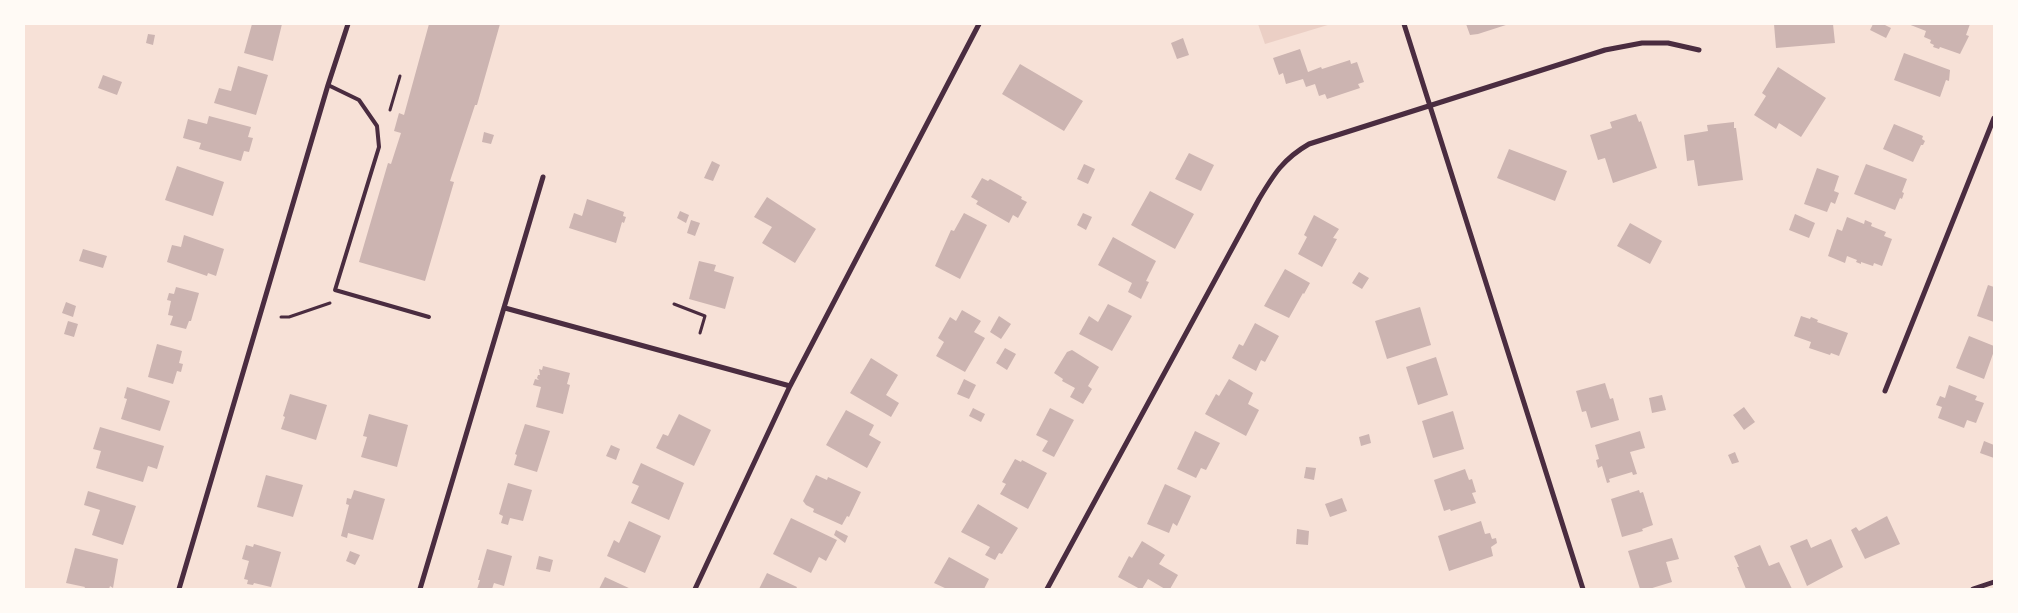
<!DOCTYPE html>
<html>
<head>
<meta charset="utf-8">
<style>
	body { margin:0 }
	#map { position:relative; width:2018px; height:613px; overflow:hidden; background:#f7e1d7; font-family:"Space Grotesk",sans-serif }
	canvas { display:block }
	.frame { position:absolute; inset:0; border:25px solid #fffaf5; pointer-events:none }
</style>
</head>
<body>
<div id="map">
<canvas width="2018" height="613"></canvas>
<div class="frame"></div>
</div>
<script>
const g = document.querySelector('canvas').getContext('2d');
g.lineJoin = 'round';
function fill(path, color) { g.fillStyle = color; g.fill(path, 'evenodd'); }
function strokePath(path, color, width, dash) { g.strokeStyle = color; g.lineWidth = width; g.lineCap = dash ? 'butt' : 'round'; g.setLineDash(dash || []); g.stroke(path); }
fill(new Path2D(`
	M1258,24h73l-66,20z`), '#ebcfc5');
fill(new Path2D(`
	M252,24h30l-9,37 -29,-8z
	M429,24h71l-23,81h-2l-25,76 4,1 -29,99 -66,-19 29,-99 3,1 10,-31 -7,-2 5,-18 5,2z
	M1466,24h43l-31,10 -8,1z
	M1774,24h59l2,19 -59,5z
	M1873,24h10l8,4 -5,10 -16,-8z
	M1908,24h62l-4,11 3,1 -9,18 -20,-7 -1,2 -6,-2 1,-2 -4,-2 1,-3 -7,-3 2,-6z
	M148,34l7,1 -2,10 -7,-2z
	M1183,38l6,17 -12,4 -6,-16z
	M1300,49l8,23 13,-5 1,2 28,-9 1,4 6,-2 7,20 -6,2 2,4 -33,11 -2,-5 -6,2 -4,-12 -9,3 -3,-8 -17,5 -3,-11 -4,2 -6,-17z
	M1904,53l46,17 -1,11 -3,-1 -6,17 -46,-17z
	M1020,64l63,37 -19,30 -62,-37z
	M238,66l30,9 -12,40 -42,-12 5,-15 12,3z
	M1778,67l48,31 -25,39 -22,-14 -3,6 -22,-14 12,-19 -4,-3z
	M103,75l19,7 -5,13 -19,-7z
	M1636,114l3,8 2,-1 16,47 -44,15 -8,-25 -7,2 -8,-25 22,-7 -2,-6z
	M209,116l42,11 -3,10 5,1 -4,14 -5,-1 -3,10 -42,-12 2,-6 -18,-5 5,-19 19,5z
	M1734,122v6h2l7,52 -45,6 -4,-26 -7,1 -3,-26 24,-4 -1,-6z
	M1894,124l29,12 -1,3 3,2 -2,4h-2l-8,17 -30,-13z
	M484,132l10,3 -3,9 -9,-2z
	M1509,149l58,22 -12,30 -58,-23z
	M1189,153l25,12 -13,26 -26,-12z
	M712,161l8,4 -7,16 -9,-3z
	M1084,164l11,5 -7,15 -11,-5z
	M1866,164l41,15 -5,13 2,1 -2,6 -2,-1 -5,12 -41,-16z
	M177,166l47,16 -11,34 -48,-16z
	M1817,168l22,8 -5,15 5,2 -4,11 -4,-2 -4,10 -23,-8z
	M982,178l6,3 2,-2 32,18 -1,2 6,3 -9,16 -5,-3 -4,8 -33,-19 2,-3 -7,-4z
	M1150,191l44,23 -19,35 -44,-24z
	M767,197l49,32 -21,34 -33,-20 10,-16 -18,-10z
	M587,199l37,13 -1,4 3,1 -2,6 -2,-1 -6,21 -47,-15 5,-15 8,3z
	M680,211l9,4 -3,8 -9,-5z
	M964,213l23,12 -27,54 -25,-13 16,-36 3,1z
	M1083,213l9,4 -6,13 -9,-5z
	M1795,214l20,9 -6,15 -20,-8z
	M1314,215l25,14 -6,9 4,1 -15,28 -24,-13 9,-17 -3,-2z
	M1847,217l17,7 1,-4 7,3 -1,3 15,6 -2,4 8,3 -10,27 -8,-3 -1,3 -12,-4v2l-5,-2 1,-2 -10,-4 -2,7 -17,-7 9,-27 5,2z
	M691,220l9,3 -5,13 -8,-3z
	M1630,223l32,18 -12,23 -33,-18z
	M184,235l40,14 -8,27 -8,-3 -1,3 -40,-14 5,-17 9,2z
	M1113,237l43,24 -10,20 3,1 -8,17 -13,-7 4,-9 -34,-18z
	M83,249l24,7 -4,12 -24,-7z
	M699,261l17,4 -2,6 20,6 -9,32 -36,-10z
	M1285,269l25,14 -6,11 -1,-1 -14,25 -25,-12z
	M1359,272l10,6 -7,11 -10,-6z
	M1988,285l6,2v35l-17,-6z
	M176,287l23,6 -8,28h-2l-3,8 -16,-4 3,-9 -5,-1 3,-14 -4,-1 2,-7 5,1z
	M66,302l10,4 -3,11 -11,-4z
	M1108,304l24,12 -20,35 -33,-17 10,-18 9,6z
	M1420,307l11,38 -44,14 -12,-38z
	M962,310l19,11 -7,11 11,6 -20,34 -29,-16 8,-14 -6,-4 12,-21 6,4z
	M999,316l12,8 -10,15 -11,-7z
	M1801,316l9,3 1,-2 7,3 -1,2 31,11 -9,23 -8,-3 -1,2 -21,-7 2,-6 -17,-6z
	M68,321l10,3 -4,13 -10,-3z
	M1255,323l24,13 -14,26 -4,-2 -5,11 -24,-13 7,-14 4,2z
	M1969,336l25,10v5l-10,28 -28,-11z
	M157,344l25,7 -3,12 4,1 -2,8 -4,-1 -4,13 -25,-7z
	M1005,348l11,6 -9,16 -11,-7z
	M1072,350l27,17 -11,19 4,3 -9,15 -13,-7 5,-9 -13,-7 1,-2 -9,-6 13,-21z
	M1436,357l12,38 -30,10 -12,-38z
	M871,358l27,17 -12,20 13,8 -8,14 -41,-24z
	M543,366l27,7 -3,11 3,1 -7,29 -27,-7 5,-20 -8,-2 2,-6 4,1 -2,-2 1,-3h2l-1,-6 3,1z
	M964,379l12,6 -7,14 -12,-5z
	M1229,379l24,14 -5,11 11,6 -13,26 -41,-22 11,-20 3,2z
	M1605,383l5,16 3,-1 6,22 -28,8 -5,-17 -4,1 -6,-21z
	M1949,385l28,11 -2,4 9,3 -8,20 -9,-3 -3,8 -26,-10 4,-11 -6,-2 4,-9 5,2z
	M127,387l43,14 -10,30 -39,-12 6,-20 -3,-1z
	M290,394l37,11 -11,35 -35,-11 4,-12 -2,-1z
	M1662,395l4,15 -14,3 -3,-15z
	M1744,407l11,15 -11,8 -11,-15z
	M973,408l12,6 -4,8 -12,-6z
	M1050,408l24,12 -20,37 -12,-6 6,-10 -12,-6z
	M846,410l28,15 -5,10 12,7 -14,26 -41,-23z
	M1453,411l11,38 -31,9 -11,-37z
	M369,414l39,11 -11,42 -36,-10 6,-20 -4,-1z
	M679,414l32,16 -17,36 -38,-18 7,-14 5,2z
	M525,424l25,7 -13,41 -23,-7 3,-10 -2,-1z
	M100,427l64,19 -7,23 -9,-3 -5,16 -47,-14 5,-17 -8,-2z
	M1195,431l25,12 -14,27 -5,-2 -5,10 -19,-9z
	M1640,431l5,17 -15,4 7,22 -4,1 -1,-3 -23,7 1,3 -3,1 -5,-17 -4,2 -2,-8 3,-1 -4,-14z
	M1369,434l2,9 -10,3 -2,-9z
	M1984,441l10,4v13l-14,-5z
	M611,445l9,4 -4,11 -10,-4z
	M1735,452l4,10 -7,2 -4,-9z
	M1015,459l6,3 1,-2 25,13 -19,36 -28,-15 6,-10 -4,-2z
	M641,463l43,20 -15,37 -38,-17 8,-17 -7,-3z
	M1306,467l10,1 -2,12 -10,-2z
	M1465,469l4,11 3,-1 4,13 -4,1 4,10 -25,8 -1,-2 -6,2 -10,-31z
	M266,475l37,10 -10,32 -36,-10z
	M816,475l11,5 1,-3 33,15 -12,25 -2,-1 -5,9 -29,-13 1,-3 -8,-4 -3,-4z
	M508,483l24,7 -9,31 -13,-3 -2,7 -7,-2 2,-7 -4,-2z
	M1165,484l26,12 -14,30 -4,-3 -4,10 -22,-9z
	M354,490l31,9 -12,41 -25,-7 -1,5 -6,-2 8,-31 -3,-1 1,-6 4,1z
	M1639,490l1,3 3,-1 10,33 -11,4 1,2 -21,6 -11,-38z
	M88,491l48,15 -13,39 -31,-10 8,-25 -16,-5z
	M1342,498l5,13 -17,6 -5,-13z
	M978,504l40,24 -16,26 -3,-1 -4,7 -10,-5 5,-8 -29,-15z
	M1887,516l13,28 -35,15 -14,-29 5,-3 3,4z
	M791,518l46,22 -11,21 -7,-4 -8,16 -38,-19z
	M629,521l32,15 -16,37 -38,-17 7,-16 5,3z
	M1481,521l4,13 5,-1 2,6 4,-1 1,5 -6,4 2,9 -44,15 -11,-35z
	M1297,529l12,2 -1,14 -12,-1z
	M836,530l12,6 -3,7 -11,-8z
	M1672,538l7,21 -13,3 6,20 -23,7h-9l-12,-38z
	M1807,539l4,9 20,-9 12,28 -36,19 -17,-40z
	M1142,541l23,14 -6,9 19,11 -8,14h-5l-17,-10 -6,10h-2l-22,-12 11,-21 3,2z
	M254,544l27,8 -10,35 -17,-4 -1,2 -6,-1 1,-4 -4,-1 5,-18 -7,-2 4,-14 7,2z
	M1760,545l9,21 10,-4 13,27h-46l-9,-22h2l-5,-11z
	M75,548l43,11 -5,29 -3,-2 -1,3h-25l1,-2 -19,-4z
	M487,549l25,7 -8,30 -10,-3 -2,6h-15l3,-9h-2z
	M350,551l10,4 -5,10 -9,-4z
	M539,556l14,4 -3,12 -14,-3z
	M949,557l40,22 -5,10h-37l-13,-6z
	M767,573l30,14 -1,2h-37z
	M605,577l26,12h-32z`), '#ccb4b1');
strokePath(new Path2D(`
	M390,110l10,-34
	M674,304l31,12 -5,17
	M281,317h8l41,-14`), '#4a2c40', 3);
strokePath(new Path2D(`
	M328,85l31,15 18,26 2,21 -44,143 94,27`), '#4a2c40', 4);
strokePath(new Path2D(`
	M1404,24l179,565
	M505,308l285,78
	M1885,391l109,-273
	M179,589l149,-504 20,-61
	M420,589l123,-412
	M695,589l95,-203 189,-362
	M1047,589l212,-390c15,-25 24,-40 50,-55l296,-94 37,-7h26l31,7
	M1973,589l21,-7`), '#4a2c40', 5);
</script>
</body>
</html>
